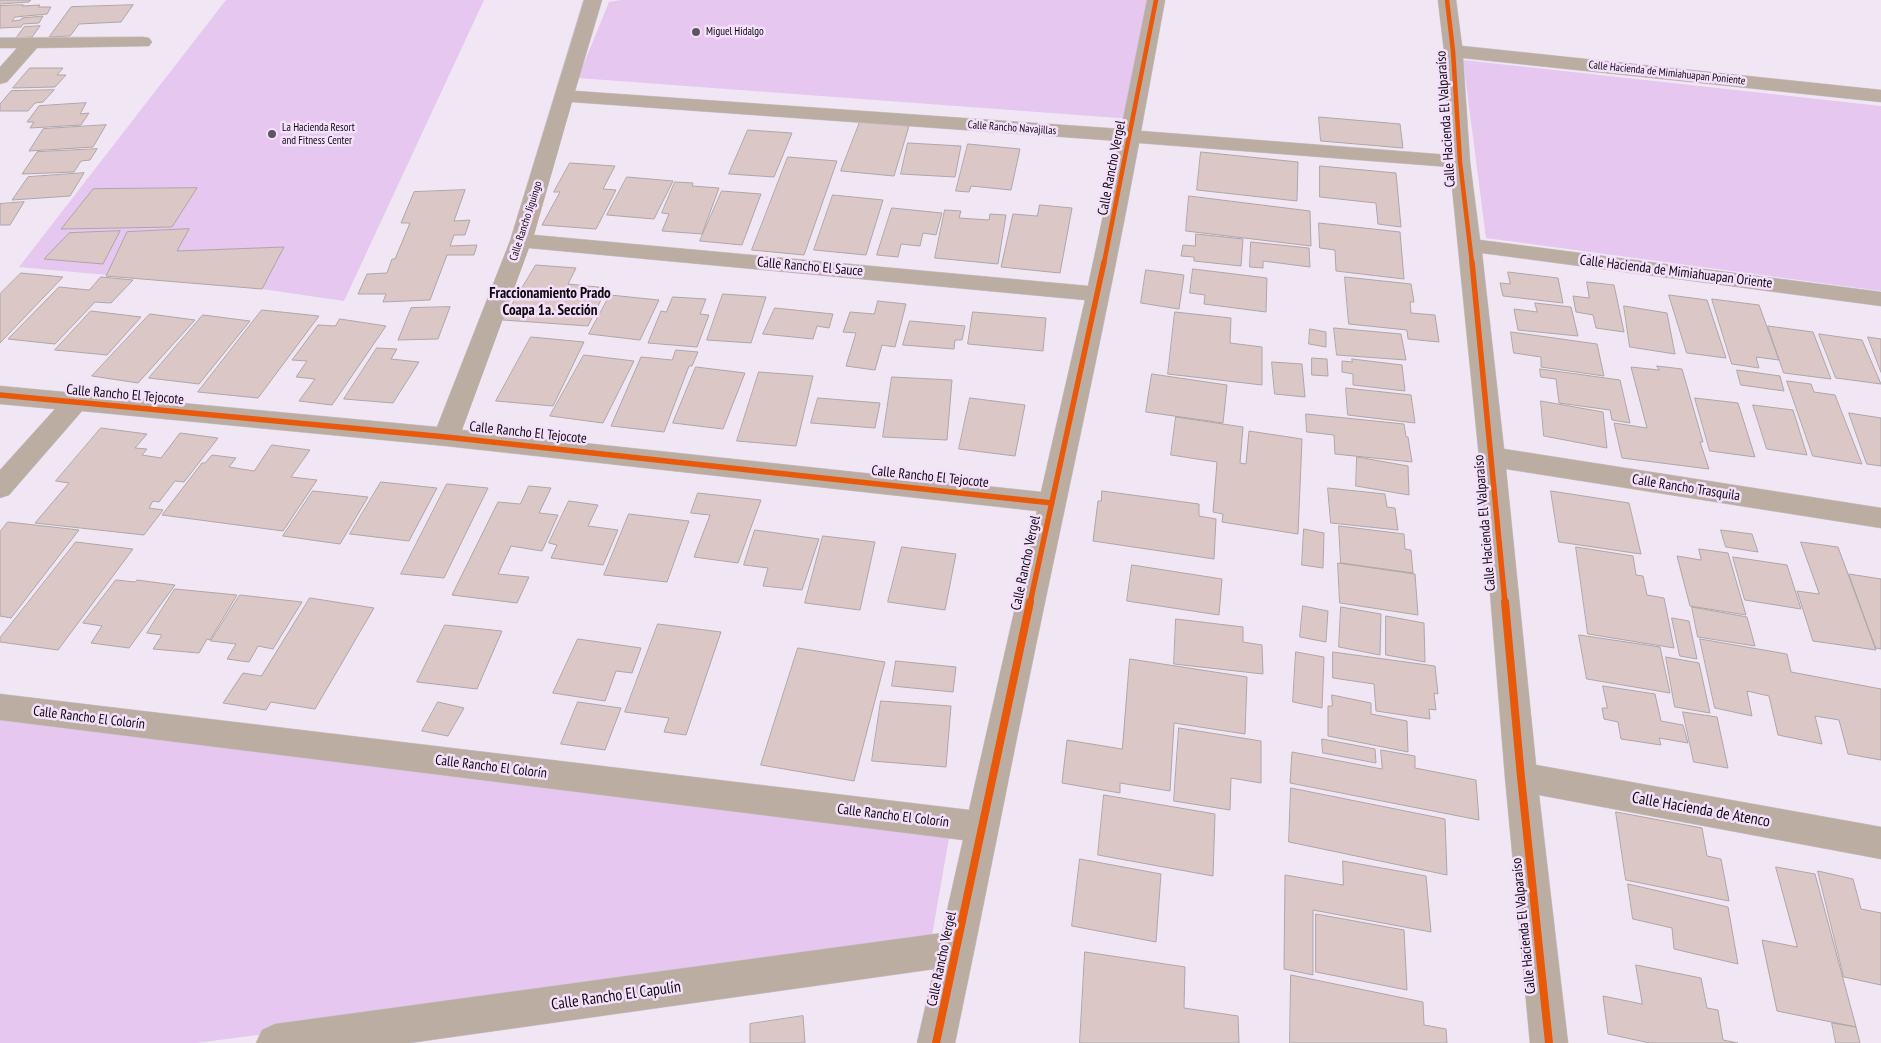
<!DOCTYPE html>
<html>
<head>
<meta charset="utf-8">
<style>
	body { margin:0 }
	canvas { display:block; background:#f0e6f4 }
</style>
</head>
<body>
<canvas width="1881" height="1043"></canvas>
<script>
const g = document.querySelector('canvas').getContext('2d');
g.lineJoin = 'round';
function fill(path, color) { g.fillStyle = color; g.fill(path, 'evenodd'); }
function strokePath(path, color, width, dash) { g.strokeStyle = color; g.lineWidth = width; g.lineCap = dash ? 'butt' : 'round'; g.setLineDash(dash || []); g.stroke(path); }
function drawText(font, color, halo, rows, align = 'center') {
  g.font = font + ' "PT Sans Narrow",sans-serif'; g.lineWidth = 5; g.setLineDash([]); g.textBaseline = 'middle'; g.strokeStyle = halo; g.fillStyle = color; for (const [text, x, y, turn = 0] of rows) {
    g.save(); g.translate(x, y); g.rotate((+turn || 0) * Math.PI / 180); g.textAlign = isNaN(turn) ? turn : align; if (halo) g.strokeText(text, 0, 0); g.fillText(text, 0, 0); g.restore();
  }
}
fill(new Path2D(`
	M226,0h258l-140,301 -82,-12 -243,-22z
	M621,0h528l-17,119 -554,-41 31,-76z
	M1463,60l418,46v185l-395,-53z
	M0,717l950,115 -20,115 -734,96h-196z`), '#e6c7ef');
const building = new Path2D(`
	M0,0h31l-2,2 -29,2z
	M23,5l-1,1 18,-1 -2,2h13l-4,7 -32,3 -3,4 9,-1 1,-2 21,-2 -4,7 -16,1 -2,3 -21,1v-22z
	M133,5l-12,17 -42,2 -9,12 -21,1 22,-30z
	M40,26l-8,11 -16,1 8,-11z
	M30,68h33l-6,7h9l-11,12 -42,1z
	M54,90l-11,12 -8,1 -7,8h-28v-7l11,-13z
	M86,103l-6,11 9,-1 -8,12 -51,3 4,-6h-7l12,-16z
	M1319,117l81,7 3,24 -82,-7z
	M860,122l49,4 -15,50 -53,-5z
	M106,125l-13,22 -64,4 14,-22z
	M748,130l44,3 -18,44 -45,-3z
	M908,143l53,3 -6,31 -54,-3z
	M968,144l52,5 -9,41 -40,-4 -2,6 -13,-1z
	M97,149l-7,11 -9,1 -7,11 -52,2 15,-22z
	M1201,152l97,10 -1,39 -100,-11z
	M788,157l49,4 -33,94 -52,-5z
	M570,163l45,3 -12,23 13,1 -20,39 -54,-4 18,-33h-6z
	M1320,166l76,7 5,54 -23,-3 -2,-21 -56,-6z
	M84,173l-14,23 -58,4 16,-23z
	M627,177l46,4 -19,38 -47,-4z
	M675,182l18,1 -1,3 27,2 -17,46 -40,-3 7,-17 -7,-1z
	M197,188l-25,39 -111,2 32,-40z
	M465,190l-11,31 16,-1 -5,15h-11l-4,11 27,-1 -3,10h-27l-17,45 -47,2 3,-8h-28l9,-20 20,-1 5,-14h3l15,-36h-9l13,-31z
	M722,191l39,3 -19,51 -42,-4z
	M833,195l50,5 -17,55 -52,-5z
	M1189,196l121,15 1,35 -125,-15z
	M24,202l-14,23h-10v-21z
	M1040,205l32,3 -12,65 -59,-6 12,-53 24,2z
	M892,208l50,5 -6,22 -13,-2 -3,13 -19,-2 -3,13 -21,-2z
	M945,210l16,1 -2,7 30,2 1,-6 16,1 -8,49 -63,-6z
	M1319,223l81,9 4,47 -68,-8 -1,-21 -15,-2z
	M189,229l-12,22 107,-4 -22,42 -156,-13 21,-44z
	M120,231l-17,33 -59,-5 25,-26z
	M1196,234l47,5 -2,27 -47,-5v-4l-13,-1 2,-11 12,1z
	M1251,242l58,6 1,19 -47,-6v7l-13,-1z
	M536,265l40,3 -8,16 39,4 -19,38 -85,-6z
	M1193,269l74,9 -1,34 -62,-8 1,-9 -15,-2z
	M1146,270l38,5 -5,34 -38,-6z
	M1508,272l50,6 5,25 -60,-7 -3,-13 10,1z
	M21,273l42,4 -63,66v-49z
	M101,277l32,3 -22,23 -16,-1 -40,42 -47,-5 51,-52 30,3z
	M1345,277l66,7 3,18h-4l1,11 24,2 4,27 -31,-3 -1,-9 -58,-6z
	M1587,282l27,3 10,47 -28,-4 -3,-13 -17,-3 -3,-16 16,2z
	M723,294l43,3 -15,46 -44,-3z
	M610,295l49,5 -19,40 -51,-6z
	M1669,295l38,5 19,58 -39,-5z
	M673,297l33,2 -6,15 9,1 -12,32 -49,-4 13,-32 5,1z
	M1712,299l47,6 20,55 -23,-3 3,11 -27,-4z
	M878,301l28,3 -11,43 -13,-2 -7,25 -29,-4 10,-33 -13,-1 7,-20 24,2z
	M1535,303l36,4 7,29 -60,-6 -4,-21 23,3z
	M1624,306l43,7 8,41 -45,-7z
	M450,307l-12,32 -40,1 13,-32z
	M775,308l58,6 -4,14 -12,-2 -4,13 -50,-5z
	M262,310l57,6 -61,82 -60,-6z
	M91,311l50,6 -34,38 -52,-5z
	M973,312l73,6 -3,33 -75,-7z
	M1175,312l56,6 -1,25 32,4v38l-94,-11z
	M150,314l45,6 -57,63 -46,-7z
	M203,315l47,6 -51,63 -50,-6z
	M340,319l46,7 -54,79 -33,-4 16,-22 -19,-2 11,-16 -15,-1 26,-35 17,1z
	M910,321l55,5 -3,14h-7l-1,9 -51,-4z
	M1768,326l45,6 18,47 -47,-6z
	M1334,328l67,6 5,26 -69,-5z
	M1310,329l16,3v15l-17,-3z
	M1511,332l86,12 7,32 -63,-9v-10l-27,-4z
	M1819,334l43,6 19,44 -45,-6z
	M531,337l53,5 -31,64 -57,-5z
	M1868,337l13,2v33z
	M377,348l20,1 -6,10 28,3 -26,41 -49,-4z
	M676,350l22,2 -6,14h-3l-25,66 -53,-6 30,-69 31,3z
	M584,355l50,6 -31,62 -53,-7z
	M1312,358l15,1 1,17 -16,-1z
	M1352,359l50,6 3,26 -52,-6v-11l-11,-2v-11l10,1z
	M1272,362l30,2 3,33 -30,-3z
	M1657,366l25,3 21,73h-3l9,27 -87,-11 -8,-35 33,5 -16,-61 28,3z
	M696,367l49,6 -22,56 -50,-6z
	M1540,369l80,11 10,43 -18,-3 -2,-10 -51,-7 -3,-24 -15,-2z
	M1737,370l43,6 4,15 -43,-6z
	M759,372l54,4 -17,70 -59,-5z
	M1152,374l75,11 -4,38 -77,-11z
	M892,377l60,3 -5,60 -64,-3z
	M1787,381l24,3 3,8 21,3 27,69 -49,-8z
	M1346,388l65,7 4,28 -67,-8z
	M818,398l62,5 -5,25 -64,-5z
	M970,398l55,7 -10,51 -56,-7z
	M1695,398l43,5 17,54 -45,-6z
	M1541,401l62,11 4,36 -63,-12z
	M1753,405l40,5 14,45 -40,-6z
	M1849,413l32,5v48l-14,-2z
	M1306,414l98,10 2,13h2l4,25 -77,-8 -1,-19 -27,-3z
	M1176,417l67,10 -3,36 6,1 3,-33 53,8 -4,95 -76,-12 1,-8 -10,-2 4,-50 -46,-7z
	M101,428l46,6 -12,14 12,1 -5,6 19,3 19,-25 38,5 -34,44 -9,-1 -16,21 -6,-1 -4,7 14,2 -19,25 -109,-12 34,-40 -13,-2z
	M272,445l38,5 -19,27 26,3 -34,51 -121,-16 40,-52h3l7,-8 24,3 -7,9 25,4z
	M1357,457l51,9 1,29 -53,-9z
	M381,482l56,6 -28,53 -59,-7z
	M447,484l41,4 -44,90 -43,-4z
	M529,486l22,2 -12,25 19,2 -16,36 -31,-5 -13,28 31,3 -12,26 -65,-8 46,-93 22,2z
	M1328,488l57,6 2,13 8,1 3,22 -67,-7z
	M313,491l55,6 -28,47 -57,-8z
	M1102,491l97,13v12l17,3 -2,40 -121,-18 5,-40h3z
	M1551,491l78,12 12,51 -82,-12z
	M698,493l63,7 -23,63 -44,-6 16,-42 -19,-2z
	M569,501l29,4 -10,21 30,4 -15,35 -52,-7 6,-13 -8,-2z
	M629,514l60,7 -22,61 -63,-7z
	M8,522l71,8 -68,88 -11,-2v-84z
	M1339,526l65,8 1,15 6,1 2,23 -72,-10z
	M1304,529l20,4 -1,35 -21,-3z
	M755,530l64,9 -17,51 -39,-4 5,-18 -24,-3z
	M1721,530l31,4 6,18 -32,-5z
	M823,536l52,6 -15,68 -55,-7z
	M76,542l57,7 -75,101 -58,-8v-4z
	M1801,542l37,5 38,103 -63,-9 -16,-50 22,3z
	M902,547l54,7 -11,56 -57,-8z
	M1576,547l57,9 3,19 7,1 4,19 17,3 10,50 -86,-14z
	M1699,549l29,4 18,62 -56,-9 -13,-50 24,4z
	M1733,557l54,8 14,44 -56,-9z
	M1338,563l77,11 3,41 -78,-12z
	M1132,565l90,14 -3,36 -92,-14z
	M1849,574l32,5v70l-5,-1z
	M116,580l19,2 2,-2 38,5 -46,63 -38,-5 11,-17 -19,-3z
	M175,589l62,6 -27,45 -3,-1 -8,14 -46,-4 9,-14 -15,-2z
	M240,595l62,7 -29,47 -15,-3 -9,16 -22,-3 9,-15 -25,-3z
	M310,598l64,10 -59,101 -44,-7 -5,8 -43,-7 20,-30 18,3z
	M1303,606l25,5 -2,31 -26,-5z
	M1341,607l40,7 -1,41 -41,-8z
	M1692,607l55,10 8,29 -57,-9z
	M1386,616l38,7 1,39 -39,-7z
	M1672,618l17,3 8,38 -17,-3z
	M1176,619l67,8v15l19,3 1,29 -89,-10z
	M658,624l63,8 -35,103 -22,-3 5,-14 -44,-6z
	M445,625l57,6 -25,58 -60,-7z
	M1579,635l81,12 10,46 -83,-14z
	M578,639l63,9 -9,25 -16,-2 -11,30 -52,-8z
	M1700,639l87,15 4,18 90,17v71l-33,-6 -9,-34 -24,-4 7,28 -44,-9 -9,-39 -22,-5 5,25 -37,-8z
	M798,648l87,14 -31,119 -93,-16z
	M1296,652l28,5 -2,51 -29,-6z
	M1333,652l102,14 3,28 -4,-1 2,17 -7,-1 1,10 -54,-8 -2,-27 -41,-6z
	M1666,657l33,6 11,50 -35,-6z
	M1130,659l117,18 -2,57 -71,-11 -4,68 -50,-8v10l-58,-10 5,-43 55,9z
	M896,661l60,6 -3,25 -61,-6z
	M1603,686l52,8 6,27 22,4 5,18 -29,-5 2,7 -40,-6 -3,-17 -14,-3 -2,-11h5z
	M1332,695l39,8v11l36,7 1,31 -80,-16v-30h4z
	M881,701l70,5 -5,61 -74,-6z
	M438,702l26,6 -16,28 -26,-5z
	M578,702l43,6 -16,42 -44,-6z
	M1683,712l34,5 11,51 -34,-6z
	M1179,728l82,13v42l-30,-5 -1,32 -56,-9z
	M1322,739l53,10 1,14 -53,-10z
	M1381,750l34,6v12l61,12 3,40 -189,-37 2,-31 90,17z
	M1291,788l154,31 2,56 -158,-33z
	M1104,795l111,19 -2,62 -115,-21z
	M1616,812l86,16 5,28 14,3 8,42 -103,-21z
	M1080,859l81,15 -5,68 -84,-16z
	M1343,861l83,15 5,56 -118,-22v65l-29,-6 1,-94 58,10z
	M1776,867l39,7 41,153 -79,-16 -15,-71 35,7z
	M1818,871l35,8 8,30 20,4v72l-37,-8z
	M1628,884l100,23 10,57 -64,-15 -2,-21 -39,-9z
	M1316,914l88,16 3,60 -91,-18z
	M1085,952l100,15 -1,41 54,8 1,27h-159z
	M1636,965l65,13 6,30 11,2 5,30 15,3h-88l-42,-9 -5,-38 39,8z
	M1291,975l132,27 1,23 22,4 1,14h-157z
	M803,1016l2,27h-55v-19z
	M1832,1023l24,4 4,16h-24z`);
fill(building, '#dbc7c6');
strokePath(building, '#afa6a9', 1);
const minor = new Path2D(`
	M584,0h18l-27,91 546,38 26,-129h18l-24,131 308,24 -5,-104 -6,-51h18l6,46 419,44v12l-418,-44 7,104 10,78 401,52v14l-399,-53 22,196 377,59v20l-375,-59 30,296 345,62v32l-342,-64 29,248h-38l-25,-266 -26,-320 -29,-290 -311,-24c-31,167 -68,334 -103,502 -28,133 -53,266 -81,398h-38l17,-74 -525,74h-153l6,-13 13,-6 667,-91 21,-93 -963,-120v-26l969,116 68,-299 -591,-65 -364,-35 -73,84 -9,3v-28l55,-61 -55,-5v-18l437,41 73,-186zM572,102l547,39 -31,145 -554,-51zM529,248l556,52 -44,192 -579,-62z
	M143,37l6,1 3,4 -3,4 -112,2 -30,34 -7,2v-17l17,-19h-17v-10z`);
strokePath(minor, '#cbc3cf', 1);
fill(minor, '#bbada2');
strokePath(new Path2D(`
	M1447,0l6,51 7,111 12,101
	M1104,263l52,-263`), '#e8590c', 4.5);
strokePath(new Path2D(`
	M1472,262l33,341
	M0,395l446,42 606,66
	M1030,603l74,-341`), '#e8590c', 5.5);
strokePath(new Path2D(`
	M1505,602l16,175 28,266
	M936,1043l94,-441`), '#e8590c', 8);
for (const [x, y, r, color] of [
	[696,32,5,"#5e5660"],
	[272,134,5,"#5e5660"]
]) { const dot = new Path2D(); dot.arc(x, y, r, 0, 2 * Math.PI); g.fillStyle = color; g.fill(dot); strokePath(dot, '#f4e0fa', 2); }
drawText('11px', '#0f0811', '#f4e0fa', [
	["Miguel Hidalgo",706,32],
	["La Hacienda Resort",282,128],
	["and Fitness Center",282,141]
], 'left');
drawText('11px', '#0f0811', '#f4e0fa', [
	["Calle Hacienda de Mimiahuapan Poniente",1667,73,6],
	["Calle Rancho Navajillas",1012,128,4],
	["Calle Rancho Jiguingo",526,221,-72]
]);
drawText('14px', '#0f0811', '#f4e0fa', [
	["Calle Hacienda El Valparaíso",1446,119,-94],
	["Calle Rancho Vergel",1112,168,-79],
	["Calle Rancho El Sauce",810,267,5],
	["Calle Hacienda de Mimiahuapan Oriente",1676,272,7],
	["Calle Rancho El Tejocote",125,395,5],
	["Calle Rancho El Tejocote",528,433,6],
	["Calle Rancho El Tejocote",930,477,6],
	["Calle Rancho Trasquila",1686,488,9],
	["Calle Hacienda El Valparaíso",1485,523,-95],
	["Calle Rancho Vergel",1026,563,-78],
	["Calle Rancho El Colorín",89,718,7],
	["Calle Rancho El Colorín",491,767,7],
	["Calle Rancho El Colorín",893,816,7],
	["Calle Hacienda El Valparaíso",1524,926,-96],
	["Calle Rancho Vergel",942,959,-78]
]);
drawText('bold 15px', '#0f0811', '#f4e0fa', [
	["Fraccionamiento Prado",550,294],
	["Coapa 1a. Sección",550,311]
]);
drawText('16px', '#0f0811', '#f4e0fa', [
	["Calle Hacienda de Atenco",1701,810,10],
	["Calle Rancho El Capulín",616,996,-8]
]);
</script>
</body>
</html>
